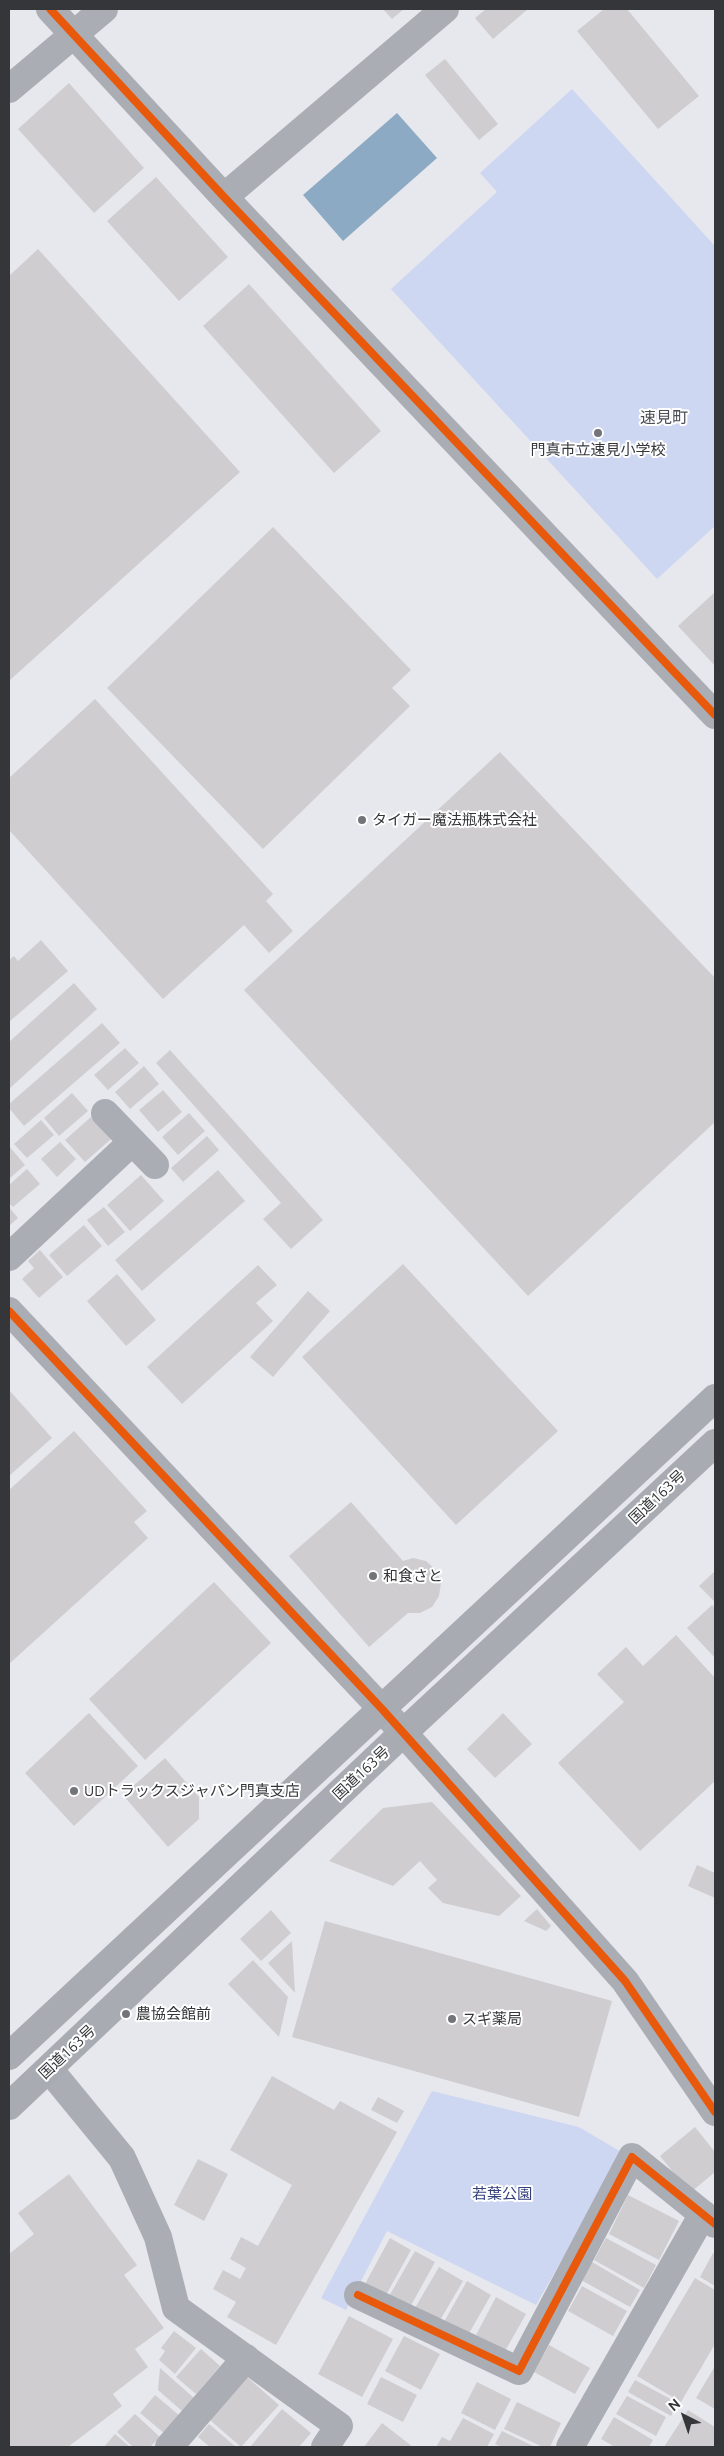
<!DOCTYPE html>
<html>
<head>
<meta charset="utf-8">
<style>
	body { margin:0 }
	#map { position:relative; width:724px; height:2456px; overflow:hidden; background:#e7e8ed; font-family:Ubuntu,sans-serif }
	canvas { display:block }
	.frame { position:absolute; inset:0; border:10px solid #35363a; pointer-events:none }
	.north { position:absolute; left:659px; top:2391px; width:50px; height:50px; -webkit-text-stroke:4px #fff; paint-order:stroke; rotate:319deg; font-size:14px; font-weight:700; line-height:20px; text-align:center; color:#35363a }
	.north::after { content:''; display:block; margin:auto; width:18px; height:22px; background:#35363a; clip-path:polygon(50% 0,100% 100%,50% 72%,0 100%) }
</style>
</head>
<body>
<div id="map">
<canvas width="724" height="2456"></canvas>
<div class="frame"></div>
<div class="north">N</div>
</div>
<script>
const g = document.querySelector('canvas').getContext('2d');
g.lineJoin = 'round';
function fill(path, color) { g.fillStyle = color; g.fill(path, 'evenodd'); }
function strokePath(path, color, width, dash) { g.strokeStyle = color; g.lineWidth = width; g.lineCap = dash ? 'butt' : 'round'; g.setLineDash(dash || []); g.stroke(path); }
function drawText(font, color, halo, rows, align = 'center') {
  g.font = font + ' Ubuntu,"Noto Sans JP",sans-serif'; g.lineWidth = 4; g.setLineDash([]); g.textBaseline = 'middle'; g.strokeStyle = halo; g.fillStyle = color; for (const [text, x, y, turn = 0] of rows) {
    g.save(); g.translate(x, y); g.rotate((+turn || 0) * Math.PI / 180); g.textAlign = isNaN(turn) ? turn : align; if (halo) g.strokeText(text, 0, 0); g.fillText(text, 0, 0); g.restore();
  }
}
fill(new Path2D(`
	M572,89l143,157v280l-58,53 -266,-290 106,-97 -17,-19z
	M432,2091l147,36 44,26 -87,152 -149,-74 -41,79 -25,-12z`), '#ced7f2');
fill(new Path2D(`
	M397,113l40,45 -94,83 -40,-46z`), '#8daac5');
fill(new Path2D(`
	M383,9h21l-12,10z
	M486,9h42l-35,30 -18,-21z
	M604,9h23l72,87 -41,33 -81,-98z
	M445,59l53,65 -19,16 -54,-65z
	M69,83l75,85 -50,45 -76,-84z
	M156,177l72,80 -49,44 -72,-80z
	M38,249l202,223 -231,209v-405z
	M249,284l132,147 -47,42 -131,-147z
	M273,527l138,143 -19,18 18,18 -147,143 -156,-161z
	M715,592v74l-37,-40z
	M95,699l178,195 -7,7 27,30 -24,22 -25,-28 -81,74 -154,-169v-52z
	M500,752l215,226v144l-187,174 -284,-306z
	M41,940l27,31 -59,51v-62l5,-4 4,5z
	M74,983l23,26 -88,80v-47z
	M102,1023l18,20 -96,83 -15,-18v-4z
	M125,1048l14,15 -31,27 -14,-15z
	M170,1050l153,170 -32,29 -28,-30 18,-16 -125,-140z
	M144,1066l15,18 -29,25 -15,-17z
	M163,1090l19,22 -24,20 -19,-22z
	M72,1093l16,18 -29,25 -15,-18z
	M189,1113l16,18 -27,24 -16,-18z
	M91,1117l20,22 -26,23 -20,-22z
	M41,1120l13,15 -27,23 -13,-14z
	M207,1136l12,14 -36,32 -12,-14z
	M60,1142l16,17 -19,18 -16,-18z
	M9,1146l16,19 -16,14z
	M27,1169l13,15 -27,23 -4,-4v-18z
	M218,1170l27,31 -103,90 -27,-31z
	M141,1175l23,26 -34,30 -23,-26z
	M9,1207l9,11 -9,8z
	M104,1207l21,25 -17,14 -21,-26z
	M84,1225l18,21 -35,30 -18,-21z
	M40,1250l23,27 -24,21 -17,-19 12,-11 -6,-7z
	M403,1264l155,167 -102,94 -154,-168z
	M258,1265l19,20 -21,18 17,18 -91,83 -35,-37z
	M117,1274l39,46 -30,26 -39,-45z
	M308,1291l22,20 -57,66 -23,-20z
	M9,1390l43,48 -43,38z
	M74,1431l73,80 -13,11 14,16 -139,126v-174z
	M351,1502l52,59 10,-3 13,3 10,9 5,13 -2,13 -7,11 -12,6h-12l-39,34 -80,-91z
	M715,1571v31l-16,-16z
	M214,1582l57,61 -126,117 -56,-61z
	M712,1605l3,3v50l-28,-30z
	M676,1635l39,43v103l-75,70 -82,-88 66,-61 -27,-28 29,-27 17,19z
	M89,1713l49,53 -64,60 -49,-53z
	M503,1713l29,31 -37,34 -28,-29z
	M165,1758l34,39v22l-31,28 -45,-52z
	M432,1802l89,94 -22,20 -56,-13 -15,-15 9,-8 -17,-19 -27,25 -64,-25 54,-53z
	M697,1865l18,8v25l-27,-12z
	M537,1909l14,17 -5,5 -22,-10z
	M271,1910l20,23 -30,28 -21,-22z
	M325,1921l287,80 -33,116 -287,-80z
	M292,1941l3,52 -27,-30z
	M253,1960l35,37 -9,40 -51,-53z
	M272,2076l62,34 6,-9 57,31 -121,213 -49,-28 9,-15 -23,-13 10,-19 17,9 6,-11 -16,-9 11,-22 17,9 34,-61 -62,-35z
	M378,2097l26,14 -7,12 -26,-13z
	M695,2127l20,25v20l-25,21 -30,-37z
	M198,2159l30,15 -24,47 -30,-16z
	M69,2174l68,91 -13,10 40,53 -29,21 13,18 -35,27 9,12 -54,41h-59v-193l25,-20 -16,-21z
	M628,2195l51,26 -20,39 -50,-26z
	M390,2238l21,12 -25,45 -21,-11z
	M606,2238l50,27 -12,23 -50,-28z
	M415,2251l20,11 -26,47 -21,-11z
	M713,2253l2,1v32l-15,-9z
	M592,2262l48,28 -10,17 -49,-27z
	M439,2267l24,14 -24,41 -24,-14z
	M695,2278l20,12v54l-34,58 -44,-26z
	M467,2281l24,14 -23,40 -24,-13z
	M582,2286l45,25 -14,25 -45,-25z
	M496,2297l30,17 -21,37 -29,-16z
	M349,2316l44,23 -31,58 -44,-23z
	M174,2331l22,17 -21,26 -16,-14 6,-9 -4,-3z
	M404,2336l36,18 -19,36 -36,-19z
	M549,2345l41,23 -15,26 -41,-22z
	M201,2349l19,17 -24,28 -20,-17z
	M715,2366v43l-19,-11z
	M160,2368l34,30 -12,13 -24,-21z
	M247,2377l32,28 -38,42 -31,-27z
	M381,2377l36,18 -14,27 -36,-18z
	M635,2380l43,23 -7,13 -43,-24z
	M477,2382l34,17 -16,31 -34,-17z
	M155,2395l25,21 -15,18 -25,-21z
	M627,2396l39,21 -10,19 -40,-22z
	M517,2402l44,21 -11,24h-7l-39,-18z
	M282,2409l29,24 -12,14h-49z
	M688,2410l27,17v20h-51z
	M135,2414l25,23 -10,10h-17l-16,-15z
	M614,2417l39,23 -4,7h-34l-14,-8z
	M463,2418l31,16 -7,13h-51l6,-10 8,4z
	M382,2423l31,24h-49z
	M209,2424l27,23h-26l-12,-10z
	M502,2431l33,16h-34l-6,-3z
	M115,2434l15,13h-26z`), '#cfcdd0');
strokePath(new Path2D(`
	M50,9l174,188 491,518
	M9,89l95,-80
	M224,197l221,-188
	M105,1113l50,52
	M9,1257l123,-115
	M9,1311l373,398 243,272 90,131
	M49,2069l73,89 36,79 18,71 163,118 -14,21
	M358,2295l161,76 113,-214 83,67
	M169,2447l77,-89
	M570,2447l133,-233`), '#abadb4', 28);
strokePath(new Path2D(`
	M9,2056l706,-658
	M9,2106l394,-373 312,-290`), '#a8acb2', 28);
strokePath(new Path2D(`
	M50,9l174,188 491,518
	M9,1311l373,398 243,272 90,131
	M358,2295l161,76 113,-214 83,67`), '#e8590c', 8);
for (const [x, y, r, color] of [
	[598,433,5,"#737479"],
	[362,820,5,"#737479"],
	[373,1576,5,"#737479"],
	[74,1791,5,"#737479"],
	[126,2014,5,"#737479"],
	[452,2019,5,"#737479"]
]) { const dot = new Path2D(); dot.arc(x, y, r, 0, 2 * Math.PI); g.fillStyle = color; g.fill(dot); strokePath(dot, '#fff', 2); }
drawText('15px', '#35363a', '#fff', [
	["門真市立速見小学校",598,450,"center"],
	["タイガー魔法瓶株式会社",372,820],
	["和食さと",383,1576],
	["UDトラックスジャパン門真支店",84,1791],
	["農協会館前",136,2014],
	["スギ薬局",462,2019]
], 'left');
drawText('15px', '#35363a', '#fff', [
	["国道163号",657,1497,-43],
	["国道163号",361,1773,-43],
	["国道163号",67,2052,-43]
]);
drawText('15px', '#33417d', '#fff', [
	["若葉公園",502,2194]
]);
drawText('16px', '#4c4f57', '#fff', [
	["速見町",664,418]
]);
</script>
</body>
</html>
